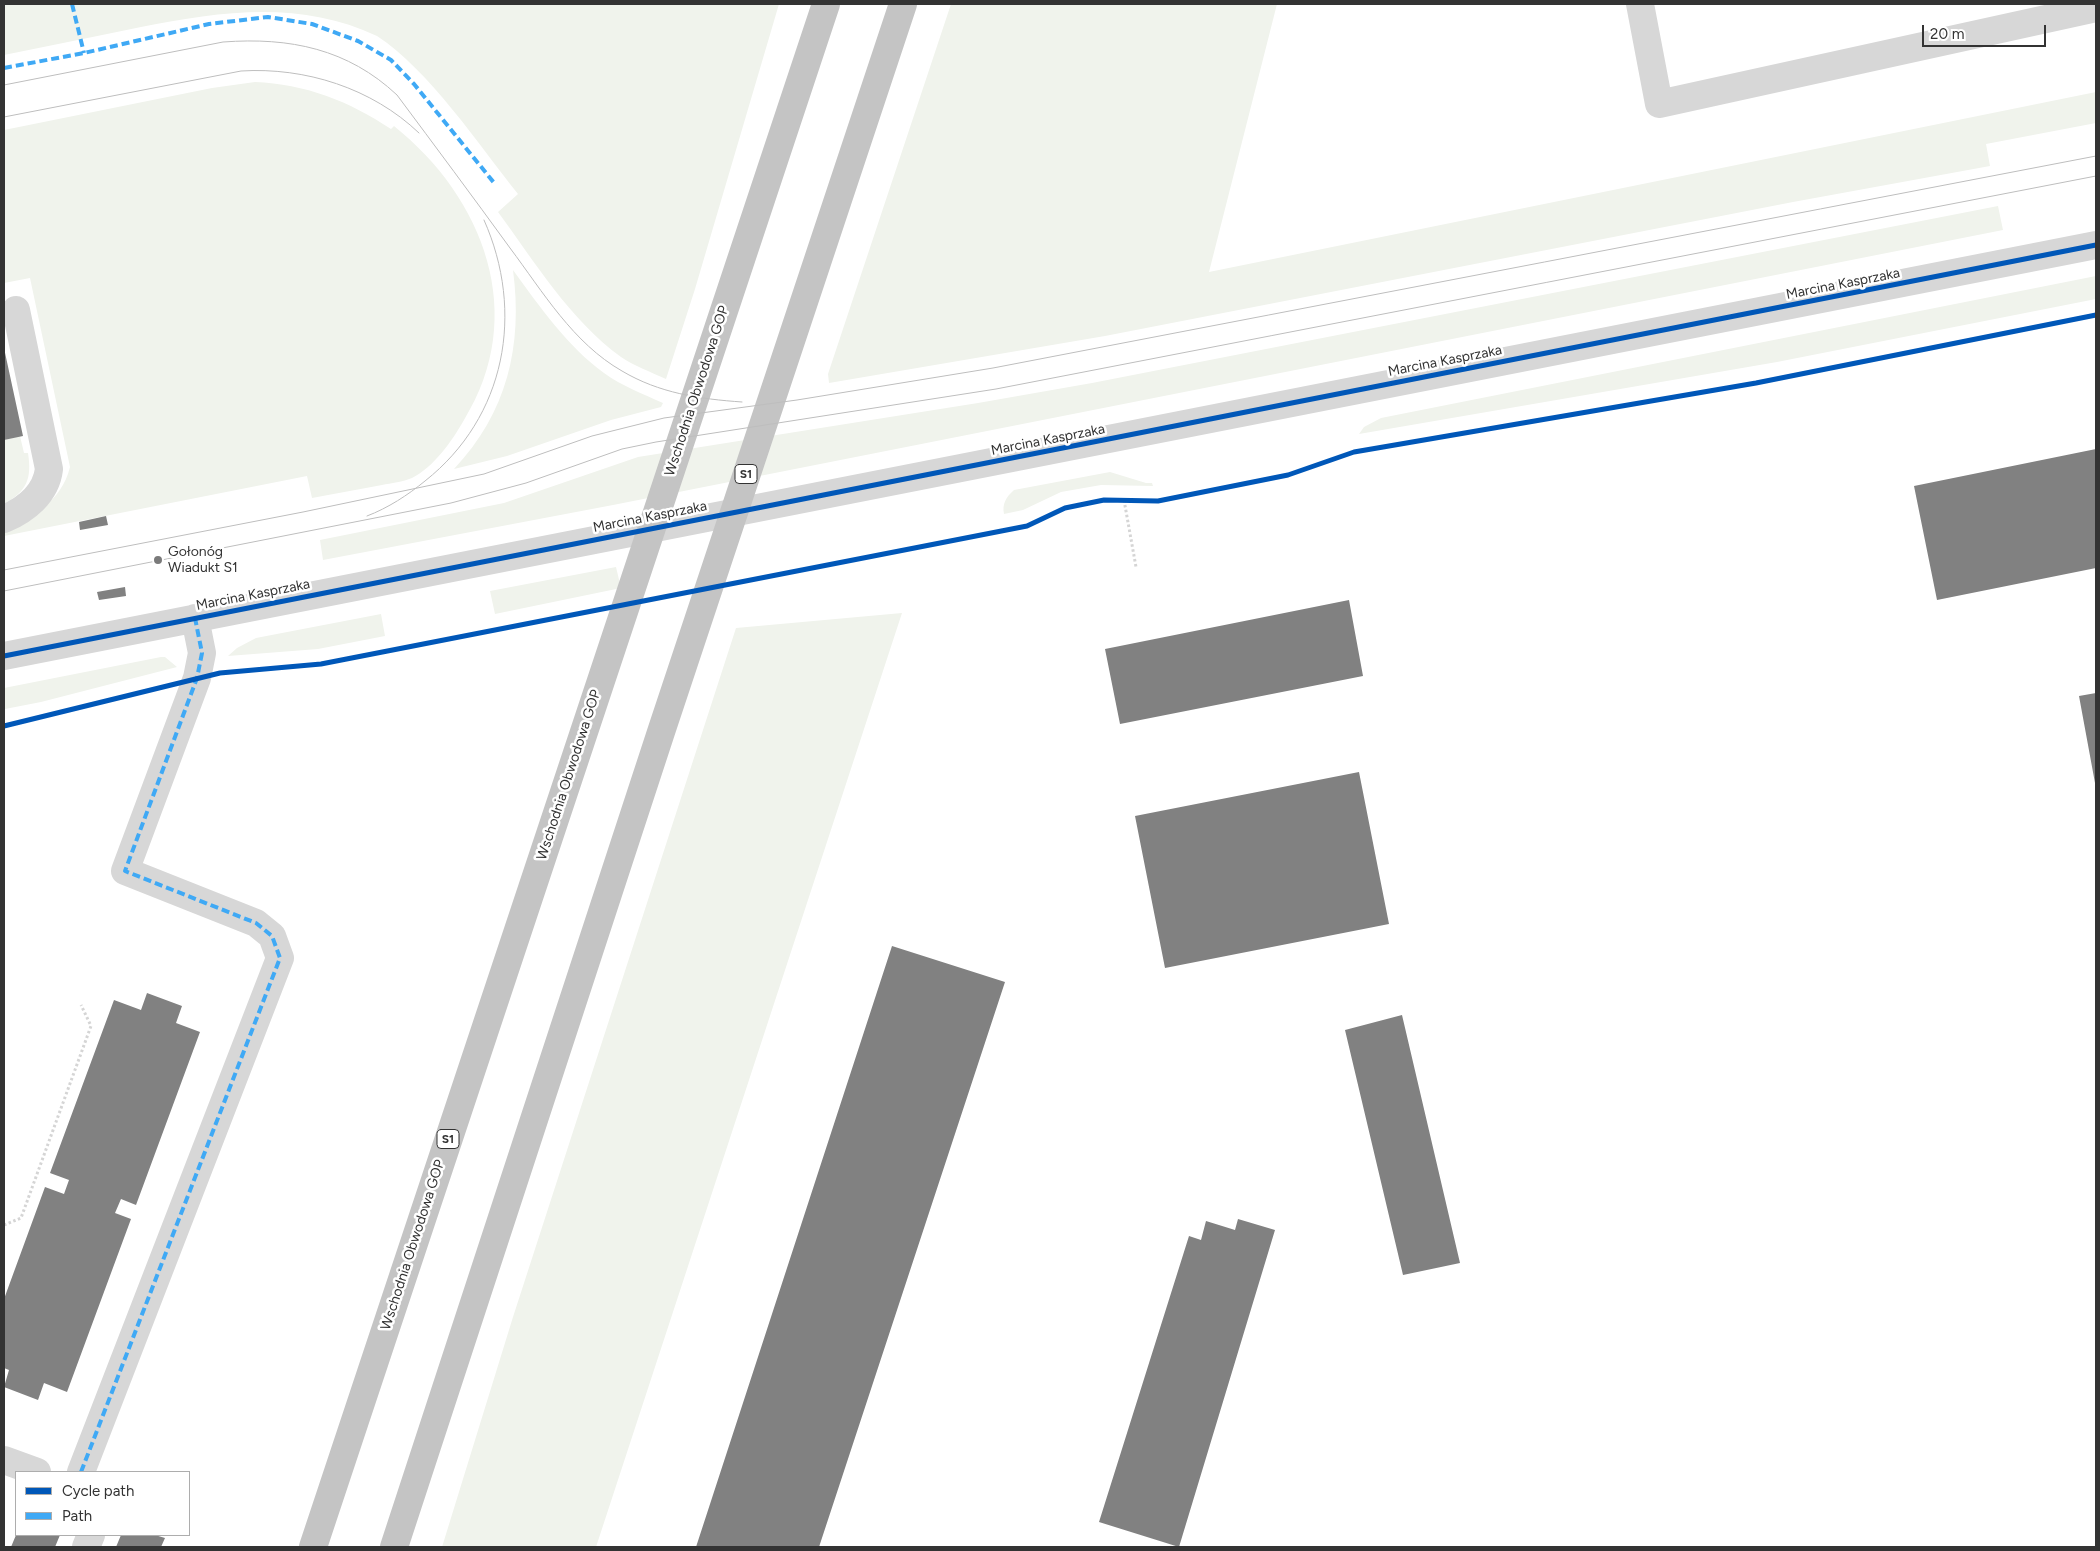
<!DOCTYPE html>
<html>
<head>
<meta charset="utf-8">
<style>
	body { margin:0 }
	#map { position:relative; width:2100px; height:1551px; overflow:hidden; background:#fff; font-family:Figtree,sans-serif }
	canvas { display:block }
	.frame { position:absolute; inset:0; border:5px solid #333; pointer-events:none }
	.legend { position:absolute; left:15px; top:1471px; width:175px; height:65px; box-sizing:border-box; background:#fff; border:1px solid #adadad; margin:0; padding:6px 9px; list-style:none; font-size:15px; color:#333 }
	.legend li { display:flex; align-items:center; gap:10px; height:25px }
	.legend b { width:25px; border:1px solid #adadad }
	.scale { position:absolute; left:1922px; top:25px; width:124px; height:22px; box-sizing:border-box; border:2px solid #333; border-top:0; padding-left:6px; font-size:15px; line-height:18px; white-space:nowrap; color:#333; -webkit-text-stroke:4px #fff; paint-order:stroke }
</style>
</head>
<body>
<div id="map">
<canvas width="2100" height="1551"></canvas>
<div class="frame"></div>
<ul class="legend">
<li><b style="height:6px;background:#0057b8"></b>Cycle path</li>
<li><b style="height:6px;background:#3fa9f5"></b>Path</li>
</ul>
<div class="scale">20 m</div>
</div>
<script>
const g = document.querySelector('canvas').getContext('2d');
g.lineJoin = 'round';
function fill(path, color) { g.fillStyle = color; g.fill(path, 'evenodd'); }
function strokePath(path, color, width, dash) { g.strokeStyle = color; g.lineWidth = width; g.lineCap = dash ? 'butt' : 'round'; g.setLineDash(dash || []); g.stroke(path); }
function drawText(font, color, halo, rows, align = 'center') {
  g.font = font + ' Figtree,sans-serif'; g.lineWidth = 5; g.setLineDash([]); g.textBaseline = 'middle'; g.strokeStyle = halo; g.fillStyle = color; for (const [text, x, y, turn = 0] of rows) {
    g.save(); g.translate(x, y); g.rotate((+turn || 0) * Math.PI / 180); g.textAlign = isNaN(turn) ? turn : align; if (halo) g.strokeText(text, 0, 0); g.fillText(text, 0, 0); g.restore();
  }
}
fill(new Path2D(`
	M4,4h775l-84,285 -29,90c-15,-7 -32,-13 -45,-22 -52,-38 -86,-95 -123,-145l20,-18c-39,-49 -89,-124 -141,-158 -76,-36 -155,-25 -236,-9 -45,9 -91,19 -137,28z
	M951,4h326l-68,268 887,-180v31l-110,21 4,22 -197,36 -688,134 -276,47 -1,-9z
	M255,82c50,2 94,19 136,47l3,-3c90,72 135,189 70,294 -12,21 -30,47 -52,58 -9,4 -21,5 -30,7 -23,4 -47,9 -70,13l-5,-22 -303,60v-4c29,-18 57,-29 66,-65l-40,-189 -26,5v-153l208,-42z
	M1998,206l5,24 -1390,275 -290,55 -3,-20 184,-37 134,-46 340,-54 114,-20z
	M513,270c27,37 54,76 91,103 18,13 39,21 59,30l-2,4 -50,13 -104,36 -53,13c53,-56 69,-123 59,-199z
	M2096,276v23l-319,63 -418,72 5,-7 17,-9z
	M20,436l4,17h4c4,26 -1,38 -24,51v-64z
	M1110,472l36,11h6l1,3 -52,-1 -40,7 -38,18 -19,4c-2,-10 2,-17 10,-24z
	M616,567l5,21 -126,26 -5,-23z
	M902,613l-306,934h-154l71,-230 223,-689z
	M381,614l4,22 -67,13 -90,7 9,-8 19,-10z
	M161,657h4l12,10 -136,35 -36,7 -1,-21z`), '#f0f3ec');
fill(new Path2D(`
	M4,348l19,88 -19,4z
	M2096,449v119l-159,32 -23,-114z
	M106,516l2,9 -28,5 -1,-8z
	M125,587l1,9 -27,4 -2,-8z
	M1349,600l14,76 -243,48 -15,-75z
	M2096,693v89l-1,1 -16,-87z
	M1359,772l30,152 -224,44 -30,-152z
	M892,946l113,36 -186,565h-123z
	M147,993l35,13 -6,17 24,9 -64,173 -15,-6 -6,14 16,6 -64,173 -23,-9 -6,17 -34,-13 5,-17 -5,-2v-69l41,-112 19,7 5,-14 -19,-7 64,-173 27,10z
	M1402,1015l58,248 -57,12 -58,-245z
	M1238,1219l37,11 -96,317 -80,-25 90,-286 12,4 5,-19 29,9z
	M16,1535h44l-5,12h-44z
	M121,1535h34l10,3 -4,9h-45z`), '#818181');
strokePath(new Path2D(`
	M1124,500l12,67
	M4,1225l17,-7 70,-192 -10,-21`), '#d5d5d5', 3, [2.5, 2.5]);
strokePath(new Path2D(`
	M1640,4l19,100 437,-96
	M4,519c21,-9 42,-25 45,-50l-33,-159
	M4,656l2092,-411
	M4,1460l33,12
	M81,1472l199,-514 -8,-22 -16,-13 -131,-52 72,-193 5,-25 -7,-35
	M86,1547l5,-12`), '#d7d7d7', 28);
strokePath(new Path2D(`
	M313,1547l513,-1543
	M394,1547l268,-818 241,-725`), '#c4c4c4', 28);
strokePath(new Path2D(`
	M4,85l219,-43c67,-5 125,7 174,53 38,51 76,102 113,153 33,44 63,95 112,123 37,22 77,28 120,31
	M4,117l237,-46c64,-4 131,17 178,62
	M367,516c21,-8 41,-21 58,-35 81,-64 100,-169 59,-261
	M4,570l299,-58 181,-38 108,-38 72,-18 133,-18 196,-32 1103,-212
	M4,591l447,-88 75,-20 96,-34 34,-7 340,-53 1100,-213`), '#bebebe', 1);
strokePath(new Path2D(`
	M72,4l12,49
	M4,68l80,-15 125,-29 59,-7 44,7 46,17 33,19 23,24 81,100
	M81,1472l199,-514 -8,-22 -16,-13 -131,-52 72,-193 5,-25 -7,-35`), '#3fa9f5', 4, [8, 4]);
strokePath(new Path2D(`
	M4,656l2092,-411
	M4,726l216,-53 101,-9 706,-138 38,-18 39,-8 54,1 130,-26 66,-23 402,-69 340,-68`), '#0057b8', 5);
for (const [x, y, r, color] of [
	[158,560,5,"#7a7a7a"]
]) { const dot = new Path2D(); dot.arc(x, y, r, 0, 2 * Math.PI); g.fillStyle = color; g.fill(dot); strokePath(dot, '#fff', 2); }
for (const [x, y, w] of [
	[746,474,22],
	[448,1139,22]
]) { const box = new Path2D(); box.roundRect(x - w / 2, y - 9.5, w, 19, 4); g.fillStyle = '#fff'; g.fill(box); strokePath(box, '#333', 1); }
drawText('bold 12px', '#333', null, [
	["S1",746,474],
	["S1",448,1139]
]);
drawText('14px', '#333', '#fff', [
	["Marcina Kasprzaka",1843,284,-11],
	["Marcina Kasprzaka",1445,361,-11],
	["Wschodnia Obwodowa GOP",697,391,-72],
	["Marcina Kasprzaka",1048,440,-11],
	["Marcina Kasprzaka",650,517,-11],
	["Marcina Kasprzaka",253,595,-11],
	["Wschodnia Obwodowa GOP",569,775,-72],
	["Wschodnia Obwodowa GOP",413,1245,-72]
]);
drawText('14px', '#333', '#fff', [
	["Gołonóg",168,552],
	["Wiadukt S1",168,568]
], 'left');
</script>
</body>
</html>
